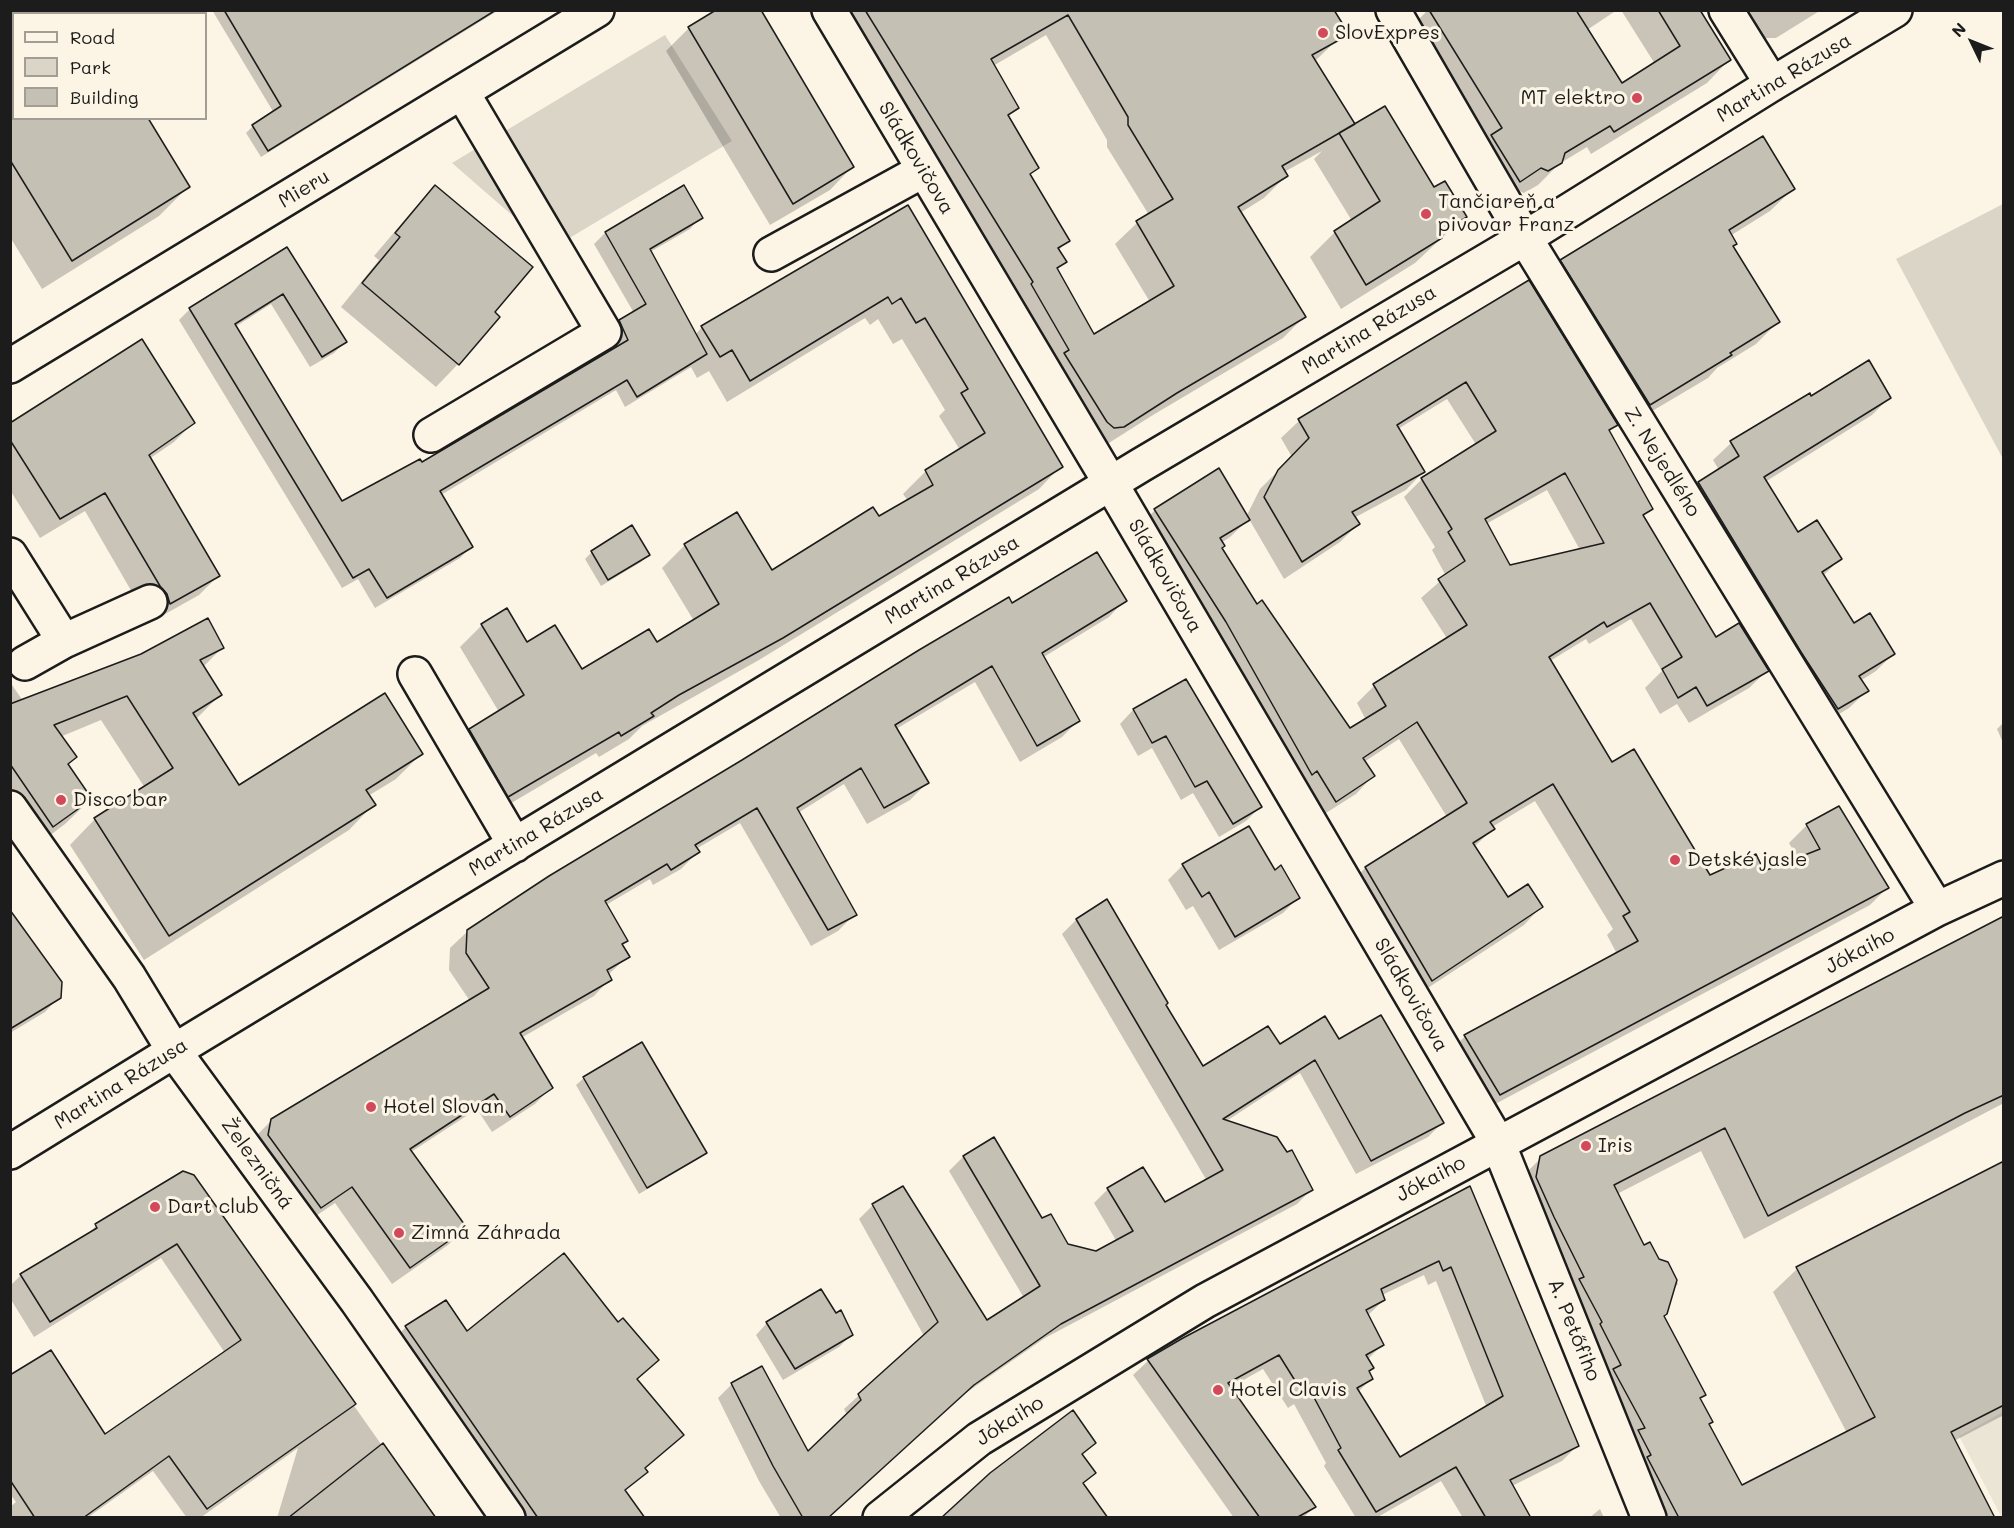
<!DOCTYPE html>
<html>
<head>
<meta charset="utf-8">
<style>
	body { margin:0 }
	#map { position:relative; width:2014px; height:1528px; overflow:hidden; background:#fcf5e5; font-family:Mali,sans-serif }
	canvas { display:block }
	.frame { position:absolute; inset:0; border:12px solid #1c1c1c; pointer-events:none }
	.legend { position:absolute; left:12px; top:12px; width:195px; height:108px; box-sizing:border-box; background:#fcf5e5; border:2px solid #a29e95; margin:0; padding:8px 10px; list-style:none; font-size:18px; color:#1c1c1c }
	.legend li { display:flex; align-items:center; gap:12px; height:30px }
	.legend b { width:30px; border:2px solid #a29e95 }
	.north { position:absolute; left:1942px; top:12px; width:60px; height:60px; -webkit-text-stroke:4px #fcf5e5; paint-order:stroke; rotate:313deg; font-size:16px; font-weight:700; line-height:24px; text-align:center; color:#1c1c1c }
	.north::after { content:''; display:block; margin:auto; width:21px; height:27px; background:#1c1c1c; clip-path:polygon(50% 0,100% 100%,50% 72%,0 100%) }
</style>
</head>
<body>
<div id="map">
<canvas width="2014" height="1528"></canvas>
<div class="frame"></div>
<ul class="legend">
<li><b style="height:8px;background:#fcf5e5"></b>Road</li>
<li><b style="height:16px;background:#dbd5c8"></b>Park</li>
<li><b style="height:16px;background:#c4c0b3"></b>Building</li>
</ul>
<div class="north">N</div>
</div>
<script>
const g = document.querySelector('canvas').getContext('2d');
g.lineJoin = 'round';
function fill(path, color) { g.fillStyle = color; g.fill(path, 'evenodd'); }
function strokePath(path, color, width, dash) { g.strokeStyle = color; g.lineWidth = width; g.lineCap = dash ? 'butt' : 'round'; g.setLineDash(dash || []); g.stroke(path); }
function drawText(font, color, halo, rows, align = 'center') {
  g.font = font + ' Mali,sans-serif'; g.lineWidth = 6; g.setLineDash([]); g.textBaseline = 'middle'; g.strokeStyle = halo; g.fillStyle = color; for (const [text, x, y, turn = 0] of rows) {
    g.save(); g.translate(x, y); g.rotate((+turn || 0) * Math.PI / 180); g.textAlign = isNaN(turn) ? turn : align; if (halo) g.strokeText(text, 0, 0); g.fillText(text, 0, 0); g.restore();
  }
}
fill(new Path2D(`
	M2003,1412l1,105 -2,1 -43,-82z`), '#ebe5d6');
fill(new Path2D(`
	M665,35l67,106 -181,108 -99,-86z
	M2003,204v255l-107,-200z`), '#dbd5c8');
fill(new Path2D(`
	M10,10h70l2,4h-68v104l174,69 -29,29 -117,73 -32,-52z
	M212,10h287l-238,147 -15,-24 7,-7 21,-13z
	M719,10l133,157 -22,23 -60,35 -104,-174 23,-23z
	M834,10h499l6,28 -25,24 39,61 112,93 -50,47 -74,46 -31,-52 25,-25 17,-11 -38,-62 8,-8 -38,21 2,4 -22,22 -24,15 64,104 -21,21 -130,77 -52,33zM1046,35l61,105v7l42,68 -12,8 -22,21 35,58 -56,34 -38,-65 9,-9 -7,-11 10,-11 -39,-64 8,-8 -30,-51 10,-10 -24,-41z
	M1428,10h189l-30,20 35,55 33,-21 -34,-54h77l31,50 -22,23 -116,71 -4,-7 -28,17 -21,21 -14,8 -7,-3 -20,13 -91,-171z
	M1748,10h73l-45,28h-11z
	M435,187l58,126 -35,51 -22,23 -95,-80 38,-47 -5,-4 39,-46z
	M683,187l18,30 -11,12 -40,23 45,83 7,-8 205,-120 154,259 -22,23 -280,171 -117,66 -13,13 -30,18 -3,-4 -110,65 -39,-66 23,-22 29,-18 -39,-65 22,-22 45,19 55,27 75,-27 37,-23 -32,-53 23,-23 52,-31 35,58 136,-71 -5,-7 23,-23 34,-21 -21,-34 6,-6 -43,-71 -9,5 -15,-25 -8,6 -5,-7 -138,84 -18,-31 -12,7 -6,-11 -66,40 -9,-17 -175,105 30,52 -11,11 -85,50 -17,-29 -16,9 -163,-268 11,-11 97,-60 58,93 -11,11 -24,14 -39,-63 -36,23 107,176 79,-39 195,-115 -8,-16 12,-12 14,-8 -40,-69 11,-11z
	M1793,189l-23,22 -40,25 2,10 46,76 -22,22 -39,24 -9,10 -81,48 -88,-143 22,-22z
	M1528,282l88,142 -8,8 43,76 -9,9 73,122 52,32 -18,17 -60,35 -12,-19 -17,10 -15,-26 17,-17 -31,-52 -42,25 -3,-5 -36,22 62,103 98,113 54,-4 34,-14 -9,-16 18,-18 80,63 -17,17 -388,206 -34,-57 17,-18 152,-82 -10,-19 6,-6 -78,-128 -43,26 1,2 -19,18 33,52 34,8 -17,18 -110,72 -66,-111 17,-18 82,-51 -48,-78 -35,23 9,14 -17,18 -38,24 -180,-290 17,-18 91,7 14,-28 32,-32 -11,-19 18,-17zM1447,399l30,47 -55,33 -18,18 31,50 -3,3 14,26 -25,22 27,42 -74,46 -17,17 9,17 -16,10 -94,-124 -35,-57v-6l9,-6 19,-18 35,60 56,-37 18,-18 -4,-6 52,-28 17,-18 -25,-43zM1547,490l33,60 -71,16 -23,-42z
	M1809,395l2,3h78l-17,17 -107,67 32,52 43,25 -17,17 30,49 40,29 -17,17 -16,10 7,10 -18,17 -28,17 -140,-224 18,-17 20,-14 -6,-10 18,-17z
	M193,423l-19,19 -25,17 69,117 -19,19 -48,27 -3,-9 -8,-7 -55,-95 -45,27 -30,-48v-65z
	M592,552l56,3 -7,7 -40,24 -16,-27z
	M1125,600l-16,17 -67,41 36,63 -16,16 -42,25 -45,-80 -79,47 31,54 -17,17 -43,24 -23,-40 -46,29 57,101 -17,17 -27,15 -71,-123 -44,26 2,3 -17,17 -28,16 -3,-6 -44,26 20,36 -5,5 7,10 -20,19 2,4 -16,17 -73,42 30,50 -16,16 -43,28 -15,-23 -66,43 54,76 -17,17 -56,39 -57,-81 -31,21 -49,-87 17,-17 198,-119 -21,-31 1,-22 18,-17 544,-326z
	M223,647l-20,20 17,28 -25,25 44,68 183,-35 -26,26 -28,17 6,8 -25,26 -205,130 -74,-115 25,-26 50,-31 -44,-68 -41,17 7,28 24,34 -26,25 -37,28 -18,-25v-145l13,19z
	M1185,681l75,126 -14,14 -27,16 -26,-44 -12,7 -29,-52 -14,8 -18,-32 13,-14z
	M2004,722v23l-7,-16z
	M1183,865l91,7 24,26 -15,15 -64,37 -26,-44 -7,4 -18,-30z
	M10,912l49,85 -14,15 -35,21z
	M2004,917v186l-260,136 -43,-88 -84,43 27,53 14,14 9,3 11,20 -16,16 6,12 -4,5 40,78 -5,4 12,23 -3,3 33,62 106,-54 -74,-141 24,-23 207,-107v253l-50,26 40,77h-351l-126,-336 24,-24z
	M1076,920l88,85 38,64 78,-23 59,-5 103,82 -14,14 -72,37 -56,-101 -75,49 86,68 -14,14 -252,134 -88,61 -130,119h-46l-22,-37 -41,-83 14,-14 76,69 39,-38 -3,-6 80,-73 -65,-117 14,-14 113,117 38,-24 -75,-127 14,-14 31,-18 48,81 25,25 29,7 21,-10 -23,-39 14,-14 56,15 43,-23 -145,-247z
	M642,1044l63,108 -7,7 -59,35 -63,-109 8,-7z
	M193,1177l240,341h-156l21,-70 -98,70h-13l-34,-47 -66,47h-77v-11l6,-5 -6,-8v-117l94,59 121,-83 -64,-95 -127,79 -24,-39v-12l11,-11 63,-38 12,-11z
	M1469,1188l108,258 -15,15 -50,25 17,32h-66l-22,-37 -65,37h-20l-32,-52 2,-3 -32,-59 -6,4 -25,-39 -34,19 85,119 -11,11h-69l-101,-143 15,-14 85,-48zM1424,1275l4,10 8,-4 51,127 -87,51 -42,-67 14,-14 -4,-6 -1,-12 15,-15 -15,-29 17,-16 -2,-5z
	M767,1323l84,12 -12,12 -56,33 -27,-45z
	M618,1324l39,36 -21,20 46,55 -38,34 2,3 -22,20 19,26h-128l-123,-177 14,-14 61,6z
	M1600,1509l4,9h-15z`), '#0003');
const building = new Path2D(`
	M224,10h272l-228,141 -16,-26 29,-19z
	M716,10h45l93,157 -61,37 -105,-177z
	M865,10h469l10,16 -3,13 -29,16 43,69 -73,42 6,10 -50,31 68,110 -129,76 -53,34 -10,1 -7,-6 -43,-69 5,-3 -38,-66 2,-2zM1068,15l60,102v8l45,74 -37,22 38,65 -80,48 -37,-66 10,-6 -9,-14 12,-7 -40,-67 9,-6 -31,-53 11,-7 -28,-49z
	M1429,10h147l46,73 58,-37 -22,-36h42l31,50 -117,72 -4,-6 -45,27 -3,10 -14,8 -7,-3 -21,14 -29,-47 11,-7z
	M1385,106l49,81 11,-6 22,36 -23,14 -2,7 -76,47 -32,-54 46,-30 -41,-68z
	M10,118h138l42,69 -118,74 -62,-101z
	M1763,136l32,53 -66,41 8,14 -4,2 47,76 -50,31 2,2 -82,50 -90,-145z
	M435,185l98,82 -38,45 5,5 -41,48 -97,-82 38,-46 -5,-4z
	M684,185l19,33 -53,31 57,105 -70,43 -10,-17 -187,111 33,56 -86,51 -18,-29 -16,9 -164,-270 98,-61 60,95 -25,15 -39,-63 -48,30 107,177 78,-42 2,3 206,-122 -9,-20 27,-16 -41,-72z
	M908,205l155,262 -280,171 -104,57 -28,18 3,3 -33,20 -2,-4 -111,65 -39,-68 55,-34 -43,-71 26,-16 20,34 28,-17 27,44 67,-40 8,13 62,-38 -35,-60 53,-32 35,58 101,-63 6,9 54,-31 -8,-15 60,-37 -24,-40 7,-4 -43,-71 -9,5 -15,-25 -9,6 -4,-7 -138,84 -18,-31 -12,7 -19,-31z
	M1529,280l89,145 -9,5 44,79 -10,6 73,122 23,-14 30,48 -62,35 -11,-19 -18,11 -16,-29 20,-12 -32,-54 -43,24 -3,-5 -55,35 63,105 22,-13 76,126 46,-21 8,17 56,-22 -14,-25 33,-18 50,82 -389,207 -36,-60 174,-94 -15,-25 7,-4 -77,-128 -63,38 5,7 -22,14 35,54 20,-13 15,23 -111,74 -67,-114 102,-64 -50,-81 -54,36 12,18 -39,26 -19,-31 -5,4 -86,-153 -72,-113 65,-41 31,52 -30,18 5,8 -3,2 35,56 5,-4 88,128 36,-22 -13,-22 94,-59 -29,-46 27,-18 -17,-29 4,-3 -31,-51 75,-47 -30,-49 -69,43 28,47 -73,40 8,12 -58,38 -38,-65 14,-27 31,-32 -11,-19zM1565,473l39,70 -94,22 -25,-46z
	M142,339l53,84 -46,32 71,121 -50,28 -3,-10 -7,-8 -55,-93 -45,26 -50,-79v-17z
	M1869,360l22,38 -127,79 34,55 19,-12 25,39 -20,13 32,51 16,-10 25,41 -36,22 10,15 -31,18 -37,-57 -103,-170 41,-26 -9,-15 80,-48 1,3z
	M632,525l18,30 -42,25 -17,-29z
	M1097,552l30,49 -85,52 38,68 -43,25 -45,-80 -97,59 34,58 -45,25 -23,-40 -64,40 60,107 -29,15 -71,-122 -62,37 5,7 -29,18 -4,-6 -62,37 23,40 -6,3 8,13 -23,13 5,10 -92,53 33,55 -43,29 -16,-23 -84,55 57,79 -57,40 -58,-81 -31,21 -53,-73 3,-16 218,-131 -23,-35 1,-23 82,-54 193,-116 177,-110 90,-53 3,6z
	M208,618l16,30 -24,12 22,35 -29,18 46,72 146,-92 38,61 -57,36 10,15 -207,131 -75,-118 79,-50 -46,-72 -73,29 23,32 -9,7 24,35 -39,28 -43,-63v-60l131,-50z
	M1186,679l76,128 -29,17 -26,-43 -12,6 -29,-51 -14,7 -19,-34z
	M1249,826l26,44 6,-5 19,33 -65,39 -26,-45 -7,5 -20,-33z
	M1107,899l61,104 -2,2 37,61 65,-40 12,18 45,-28 14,23 42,-24 63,108 -73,38 -56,-101 -92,59 54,18 10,15 5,-2 21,40 -252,134 -87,61 -146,133h-25l-30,-52 -42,-83 31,-17 46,85 53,-51 -3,-6 80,-72 -66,-118 31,-18 84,134 53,-34 -77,-130 31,-19 48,81 9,-4 17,30 28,7 37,-20 -26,-43 36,-21 22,35 58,-32 -147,-251z
	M10,910l52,72 -1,16 -51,31z
	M2004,916v179l-39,18 -197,103 -43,-88 -111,57 30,60 6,-3 9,17 9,3 9,18 -10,34 -3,2 42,79 -6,3 13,24 -4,2 33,61 133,-68 -79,-150 208,-106v244l-53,27 44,86h-316l-32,-61 4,-2 -13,-25 7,-2 -32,-59 8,-4 -21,-41 2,-2 -23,-43 5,-2 -30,-60 -18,-40 4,-21z
	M642,1042l65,111 -60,35 -64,-111z
	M183,1171l11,4 162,229 -149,105 -38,-53 -86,62h-48l-25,-38v-105l41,-25 54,84 136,-94 -64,-96 -127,78 -30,-48 77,-46 -2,-4z
	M1470,1186l109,260 -69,34 21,38h-45l-30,-51 -80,45 -38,-62 3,-2 -31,-58 -6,5 -25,-40 -51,28 88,124 -20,11h-36l-113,-159 36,-21zM1439,1261l4,10 8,-4 52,129 -103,61 -43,-69 16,-9 -4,-8 5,-3 -8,-13 18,-10 -18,-35 19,-10 -4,-11z
	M564,1253l54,69 5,-4 36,42 -22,19 47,56 -39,33 3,4 -23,18 20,28h-107l-133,-192 41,-26 21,31z
	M821,1289l15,24 5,-3 12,25 -58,34 -29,-47z
	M1073,1410l23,33 -14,11 14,19 -13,10 25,35h-167l49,-45z
	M383,1443l53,75h-148z`);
fill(building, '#c4c0b3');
strokePath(building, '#1c1c1c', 1.5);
const minor = new Path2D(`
	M829,10l282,474 387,659 151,375
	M1393,10l132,228 412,671
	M1726,10l46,74
	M771,254l153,-84
	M10,366l587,-356
	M431,435l173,-103 -142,-240
	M10,555l54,86
	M25,663l39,-22 86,-39
	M415,674l100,171
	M10,808l119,169 45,74 183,250 151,217
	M10,1152l164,-101 967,-586 384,-227 247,-154 123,-74
	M880,1518l99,-79 226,-138 732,-392 67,-31`);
strokePath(minor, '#1c1c1c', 38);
strokePath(minor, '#fcf5e5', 33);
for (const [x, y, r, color] of [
	[1323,33,6,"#d1495b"],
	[1637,98,6,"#d1495b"],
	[1426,214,6,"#d1495b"],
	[61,800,6,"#d1495b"],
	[1675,860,6,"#d1495b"],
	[371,1107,6,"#d1495b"],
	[1586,1146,6,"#d1495b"],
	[155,1207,6,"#d1495b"],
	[399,1233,6,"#d1495b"],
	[1218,1390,6,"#d1495b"]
]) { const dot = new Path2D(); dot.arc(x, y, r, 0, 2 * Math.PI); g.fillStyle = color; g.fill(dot); strokePath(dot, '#fcf5e5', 2); }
drawText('20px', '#1c1c1c', '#fcf5e5', [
	["SlovExpres",1335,33],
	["MT elektro",1625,98,"right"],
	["Tančiareň a",1438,202],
	["pivovar Franz",1438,225],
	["Disco bar",73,800],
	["Detské jasle",1687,860],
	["Hotel Slovan",383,1107],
	["Iris",1598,1146],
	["Dart club",167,1207],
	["Zimná Záhrada",411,1233],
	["Hotel Clavis",1230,1390]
], 'left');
drawText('20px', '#1c1c1c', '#fcf5e5', [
	["Martina Rázusa",1784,78,-31],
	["Sládkovičova",916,158,59],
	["Mieru",304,189,-31],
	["Martina Rázusa",1369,330,-31],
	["Z. Nejedlého",1662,462,58],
	["Sládkovičova",1165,576,60],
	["Martina Rázusa",952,580,-31],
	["Martina Rázusa",536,832,-31],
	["Jókaiho",1860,951,-28],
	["Sládkovičova",1411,995,60],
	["Martina Rázusa",121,1084,-32],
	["Železničná",257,1164,54],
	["Jókaiho",1431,1179,-28],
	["A. Petőfiho",1574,1330,68],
	["Jókaiho",1010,1421,-32]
]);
</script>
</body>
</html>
